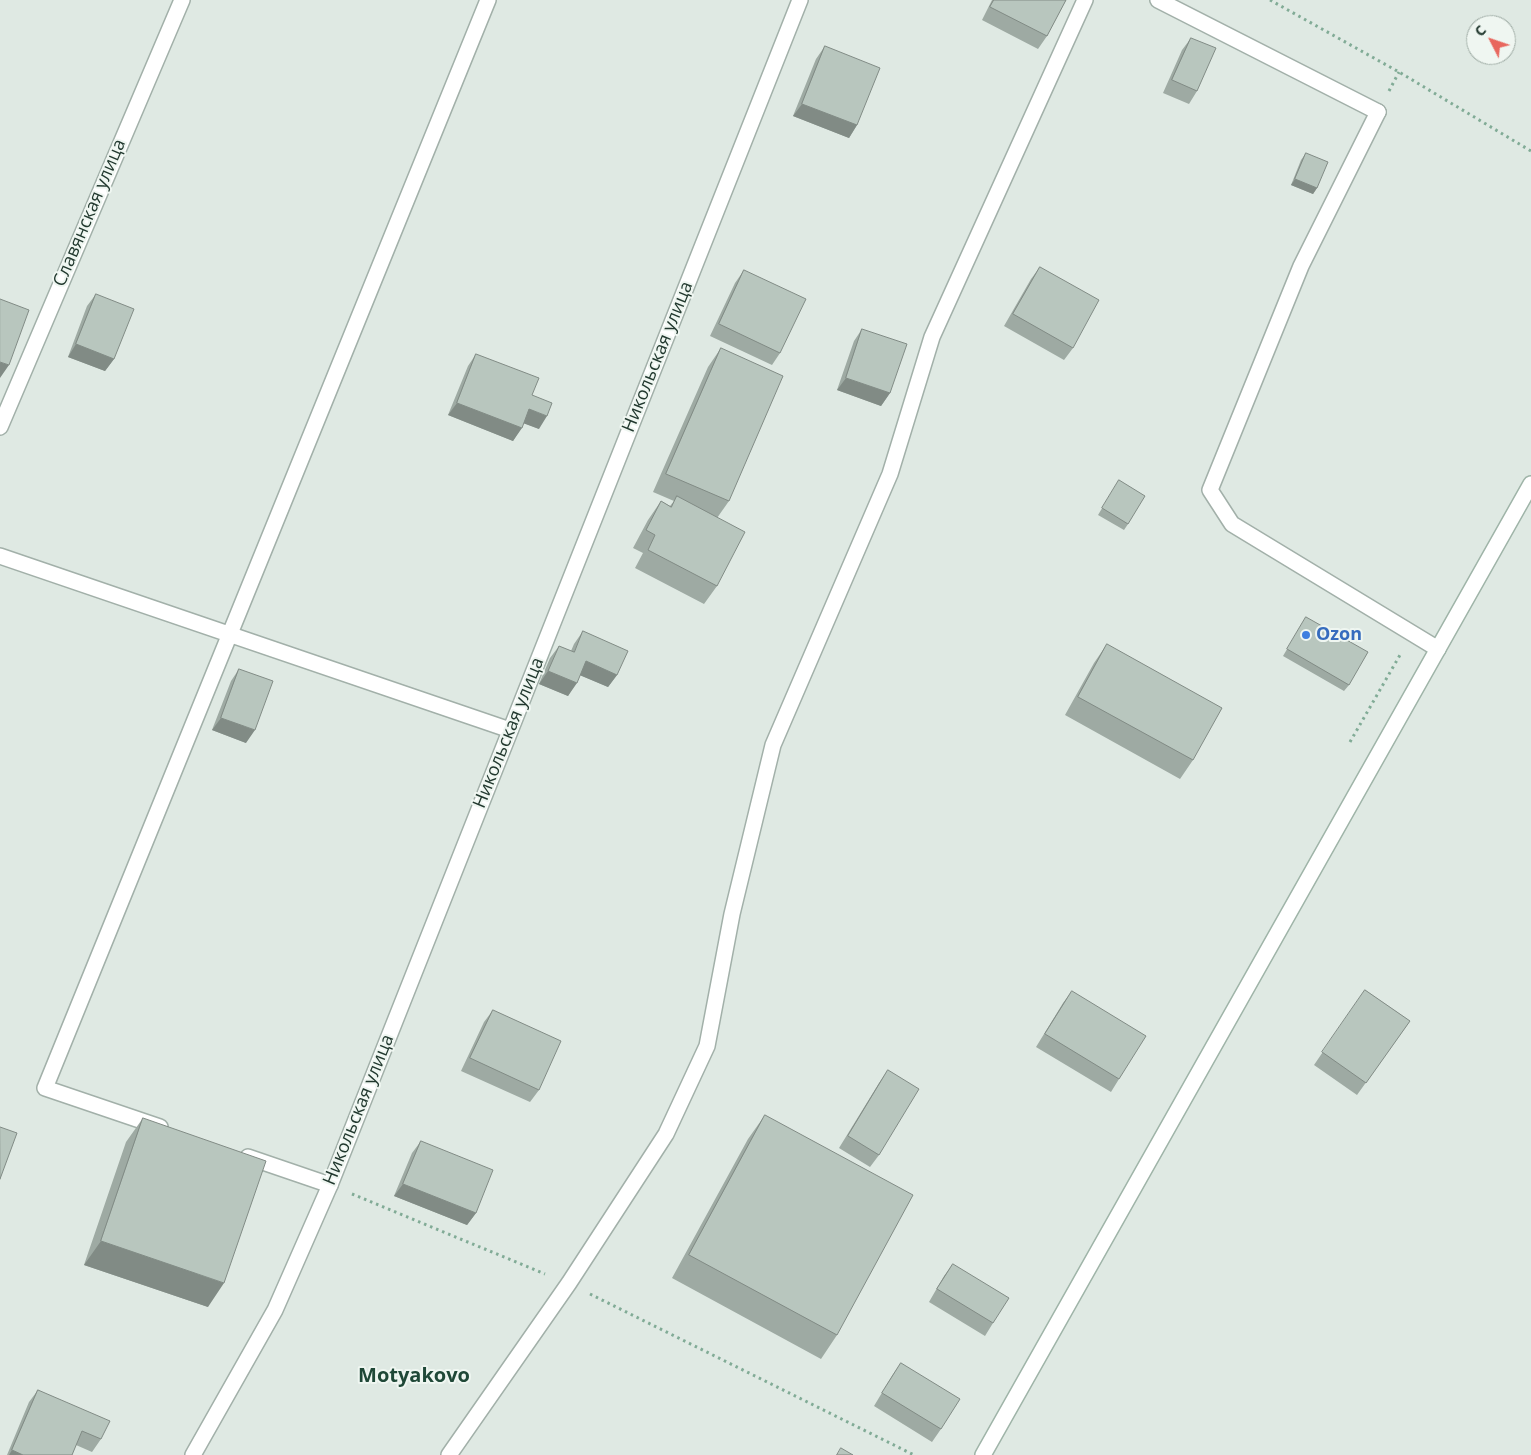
<!DOCTYPE html>
<html>
<head>
<meta charset="utf-8">
<style>
	body { margin:0 }
	#map { position:relative; width:1531px; height:1455px; overflow:hidden; background:#dfe9e3; font-family:"Open Sans",sans-serif }
	canvas { display:block }
	.north { position:absolute; left:1466px; top:15px; width:50px; height:50px; box-sizing:border-box; background:#eff6f1; border:1px solid #9daaa3; border-radius:50%; rotate:311deg; font-size:14px; font-weight:700; line-height:20px; text-align:center; color:#21382e }
	.north::after { content:''; display:block; margin:auto; width:18px; height:22px; background:#e8675e; clip-path:polygon(50% 0,100% 100%,50% 72%,0 100%) }
</style>
</head>
<body>
<div id="map">
<canvas width="1531" height="1455"></canvas>
<div class="north">С</div>
</div>
<script>
const g = document.querySelector('canvas').getContext('2d');
g.lineJoin = 'round';
function strokePath(path, color, width, dash) { g.strokeStyle = color; g.lineWidth = width; g.lineCap = dash ? 'butt' : 'round'; g.setLineDash(dash || []); g.stroke(path); }
function fill(path, color) { g.fillStyle = color; g.fill(path, 'evenodd'); }
function drawText(font, color, halo, rows, align = 'center') {
  g.font = font + ' "Open Sans",sans-serif'; g.lineWidth = 4; g.setLineDash([]); g.textBaseline = 'middle'; g.strokeStyle = halo; g.fillStyle = color; for (const [text, x, y, turn = 0] of rows) {
    g.save(); g.translate(x, y); g.rotate((+turn || 0) * Math.PI / 180); g.textAlign = isNaN(turn) ? turn : align; if (halo) g.strokeText(text, 0, 0); g.fillText(text, 0, 0); g.restore();
  }
}
const lane = new Path2D(`
	M1378,112l-77,154 -91,224 22,34 206,125
	M0,556l510,174
	M160,1127l-115,-39 443,-1088
	M248,1157l82,28
	M449,1455l120,-172 97,-149 41,-88 25,-132 41,-169 117,-271 42,-137 153,-337`);
const street = new Path2D(`
	M1158,0l220,112
	M0,427l182,-427
	M193,1455l82,-145 55,-125 470,-1185`);
const secondary = new Path2D(`
	M983,1455l548,-971`);
strokePath(lane, '#a2b0a9', 18);
strokePath(street, '#a2b0a9', 18);
strokePath(secondary, '#9fb4a8', 18);
strokePath(new Path2D(`
	M1270,0l129,72 132,79
	M1389,91l10,-19
	M1350,742l50,-87
	M352,1194l193,80
	M590,1294l324,161`), '#81ab96', 3, [2.5, 4]);
strokePath(lane, '#fff', 15);
strokePath(street, '#fff', 15);
strokePath(secondary, '#fff', 15);
fill(new Path2D(`
	M992,0h74l-19,36 -9,13 -56,-29z
	M1191,38l6,53 -8,13 -26,-11 19,-43z
	M825,46l32,79 -8,13 -56,-22 23,-57z
	M1306,153l11,35 -4,6 -22,-9 10,-25z
	M1040,267l33,81 -9,12 -60,-34 27,-47z
	M744,270l36,83 -8,12 -62,-29 25,-53z
	M96,294l18,65 -9,12 -37,-14 19,-51z
	M862,329l28,64 -9,13 -44,-16 17,-49z
	M721,348l8,153 -12,17v68l-13,18 -69,-36 8,-15 -10,-5 15,-28 13,-19 9,5 4,-5 -21,-9 55,-125z
	M476,354l56,41 7,34 -15,-6 -11,18 -65,-26 20,-49z
	M1119,480l9,44 -4,6 -26,-15z
	M1306,617l43,68 -5,6 -61,-35z
	M583,631l34,44 -9,12 -28,-12 -12,21 -29,-12 11,-26 9,-12 12,5 3,-7z
	M1107,644l86,116 -13,19 -115,-64 29,-52z
	M239,669l7,74 -34,-13 19,-49z
	M1365,990l45,31 -53,74 -43,-30z
	M1072,991l47,88 -8,13 -75,-45 27,-44z
	M493,1010l46,80 -9,12 -69,-31 23,-49z
	M888,1070l-9,85 -9,12 -31,-19 40,-65z
	M765,1115l72,220 -16,24 -149,-81 76,-139z
	M143,1118l65,189 -124,-42 42,-123z
	M421,1141l55,72 -9,12 -73,-29 18,-43z
	M953,1264l40,59 -8,13 -56,-34 15,-26z
	M901,1363l40,66 -9,13 -58,-36 18,-30z
	M38,1390l63,49 -9,13 -16,-7 -4,10h-65l22,-53z`), '#9eaaa3');
fill(new Path2D(`
	M802,104l55,21 -8,13 -56,-22z
	M1295,179l22,9 -4,6 -22,-9z
	M76,344l38,15 -9,12 -37,-14z
	M0,362l9,3 -9,13z
	M846,378l44,15 -9,13 -44,-16z
	M457,403l65,25 -9,13 -65,-26z
	M529,409l18,7 -8,13 -19,-7z
	M586,661l31,14 -9,12 -31,-13z
	M548,671l29,12 -9,13 -29,-12z
	M221,718l34,12 -9,13 -34,-13z
	M403,1184l73,29 -9,12 -73,-29z
	M101,1241l123,42 -16,24 -124,-42z
	M12,1450l11,5h-14z`), '#818b85');
const building = new Path2D(`
	M994,0h72l-19,36 -57,-29z
	M1191,38l25,10 -19,43 -25,-11z
	M825,46l55,22 -23,57 -55,-21z
	M1306,153l22,9 -11,26 -22,-9z
	M1040,267l59,33 -26,48 -60,-34z
	M744,270l62,29 -26,54 -61,-29z
	M96,294l38,15 -20,50 -38,-15z
	M0,299l29,11 -20,55 -9,-3z
	M862,329l45,15 -17,49 -44,-15z
	M721,348l62,28 -54,125 -63,-27z
	M476,354l63,24 -7,17 20,8 -5,13 -18,-7 -7,19 -65,-25z
	M1119,480l26,16 -17,28 -26,-16z
	M677,496l68,36 -28,54 -69,-36 7,-15 -9,-5 15,-29 10,6z
	M1306,617l62,35 -19,33 -62,-36z
	M583,631l45,20 -11,24 -31,-14 -9,22 -29,-12 11,-25 15,6z
	M1107,644l115,64 -29,52 -115,-63z
	M239,669l34,12 -18,49 -34,-12z
	M1365,990l45,31 -44,62 -44,-31z
	M1072,991l74,45 -27,43 -74,-45z
	M493,1010l68,31 -22,49 -69,-32z
	M888,1070l31,19 -40,66 -31,-19z
	M765,1115l148,80 -76,140 -148,-80z
	M143,1118l123,43 -42,122 -123,-42z
	M0,1127l17,6 -17,46z
	M421,1141l72,29 -17,43 -73,-29z
	M953,1264l56,34 -16,25 -56,-34z
	M901,1363l59,36 -19,30 -59,-36z
	M38,1390l72,31 -9,18 -19,-8 -10,24h-49l-11,-5z
	M841,1448l12,7h-16z`);
fill(building, '#b8c6be');
strokePath(building, '#818b85', 1);
for (const [x, y, r, color] of [
	[1306,635,5,"#3f7fe0"]
]) { const dot = new Path2D(); dot.arc(x, y, r, 0, 2 * Math.PI); g.fillStyle = color; g.fill(dot); strokePath(dot, '#eff6f1', 2); }
drawText('18px', '#21382e', '#eff6f1', [
	["Славянская улица",90,213,-67],
	["Никольская улица",658,357,-68],
	["Никольская улица",509,733,-68],
	["Никольская улица",359,1110,-68]
]);
drawText('bold 18px', '#366cbe', '#eff6f1', [
	["Ozon",1316,635]
], 'left');
drawText('bold 20px', '#1f4837', '#eff6f1', [
	["Motyakovo",414,1376]
]);
</script>
</body>
</html>
